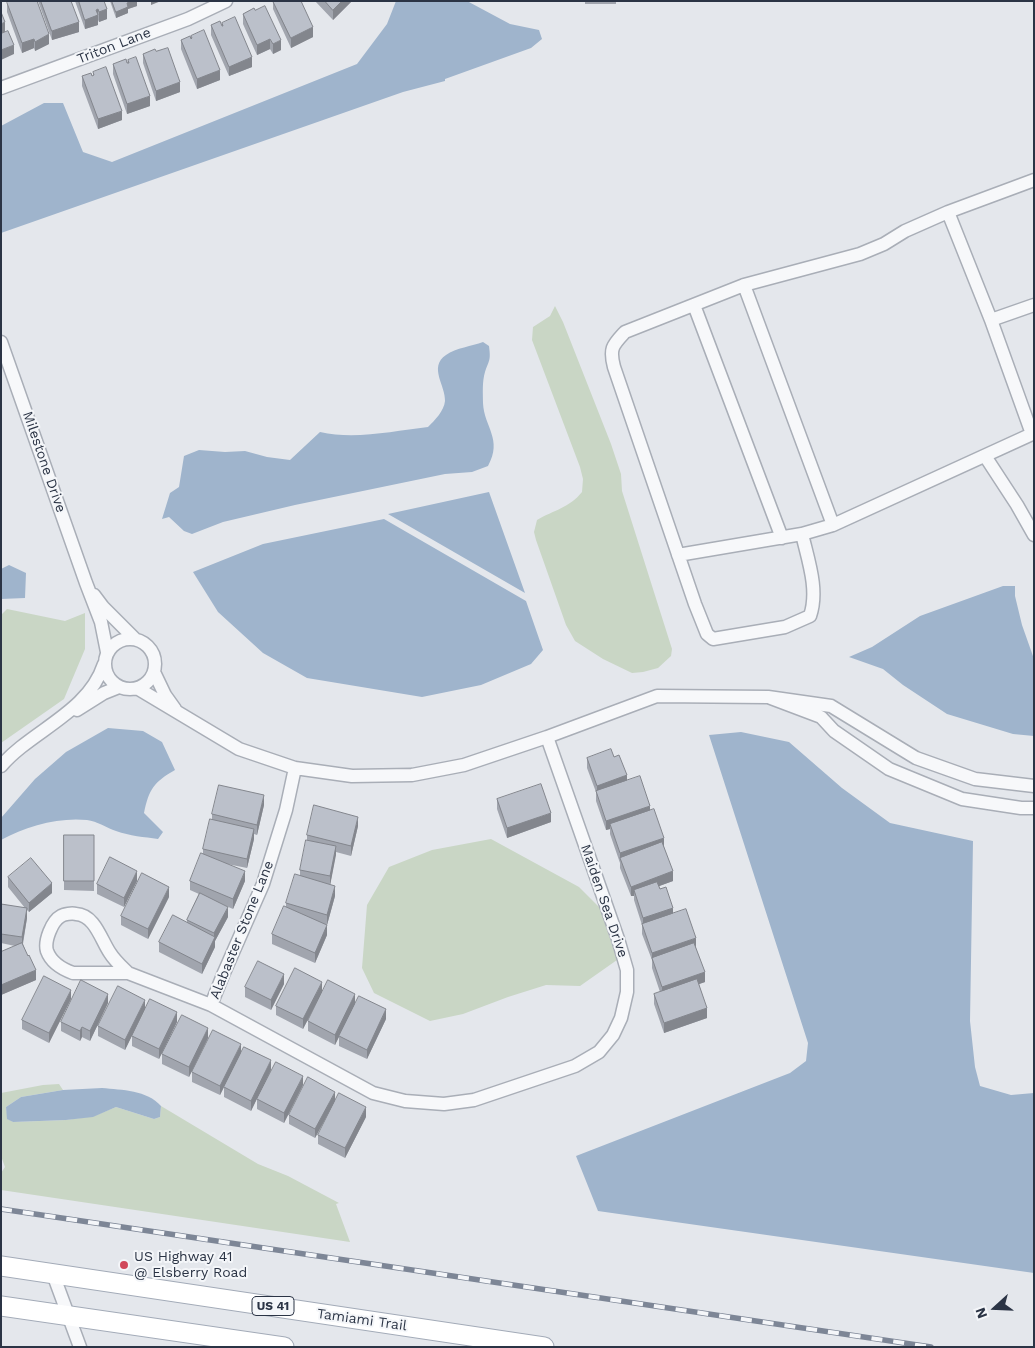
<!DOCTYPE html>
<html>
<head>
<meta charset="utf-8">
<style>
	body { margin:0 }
	#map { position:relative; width:1035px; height:1348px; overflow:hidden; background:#e4e7ec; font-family:"Work Sans",sans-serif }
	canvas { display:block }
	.frame { position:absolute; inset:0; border:2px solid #2b3445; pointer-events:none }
	.north { position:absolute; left:970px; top:1283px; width:50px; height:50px; -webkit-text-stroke:4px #f4f6f9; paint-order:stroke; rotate:250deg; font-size:14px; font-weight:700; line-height:20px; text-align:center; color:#2b3445 }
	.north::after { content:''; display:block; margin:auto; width:18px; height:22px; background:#2b3445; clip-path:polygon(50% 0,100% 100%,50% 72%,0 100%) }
</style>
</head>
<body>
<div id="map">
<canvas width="1035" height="1348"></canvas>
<div class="frame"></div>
<div class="north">N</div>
</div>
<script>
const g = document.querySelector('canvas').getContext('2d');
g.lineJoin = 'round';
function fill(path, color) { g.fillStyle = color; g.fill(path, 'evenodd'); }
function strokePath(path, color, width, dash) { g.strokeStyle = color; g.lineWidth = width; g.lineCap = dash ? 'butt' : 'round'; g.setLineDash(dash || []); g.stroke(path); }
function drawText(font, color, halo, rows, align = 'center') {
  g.font = font + ' "Work Sans",sans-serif'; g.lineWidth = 4; g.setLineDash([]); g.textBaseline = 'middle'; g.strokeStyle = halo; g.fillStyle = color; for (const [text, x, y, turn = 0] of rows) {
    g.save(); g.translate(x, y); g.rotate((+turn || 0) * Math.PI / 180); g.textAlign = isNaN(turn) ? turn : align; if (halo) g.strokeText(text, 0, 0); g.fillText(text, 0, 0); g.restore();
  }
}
fill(new Path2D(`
	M555,306l8,16 48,122 10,30 1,17 50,158 -1,7 -13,12 -15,4 -11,1 -29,-14 -28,-18 -9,-16 -30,-85 -2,-8 3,-12c17,-10 32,-12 45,-28l1,-13 -3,-12 -48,-127 1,-13 17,-11z
	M7,609l58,12 20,-8v36l-21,50 -63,44v-128z
	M491,839l88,48 21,21 17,52 -37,26 -34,-1 -38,12 -45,17 -33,7 -56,-28 -12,-25 5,-63 22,-38 43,-17z
	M59,1084l4,6 -42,7 -15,10 2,12 5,3 53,-2 28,-4 22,-9 38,12 6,-2 1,-11 97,58 30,12 51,27 -3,1 14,38 -349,-52v-17l4,-6 -4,-11v-63l42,-8z`), '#c9d6c5');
fill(new Path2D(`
	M396,1h71l43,23 29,6 3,9 -11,9 -86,31v2l-42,11 -402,141v-107l43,-23h19l20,49 29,10 245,-98 30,-40z
	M483,342l6,4c2,15 0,14 -4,26 -3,10 -2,21 -2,31 1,24 20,36 5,63l-16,6 -27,2 -150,31 -72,17 -31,12 -8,-3 -15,-14 -7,2 8,-26 9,-6 5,-31 15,-6 26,2 20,-1 22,6 23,3 30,-28c35,8 73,-1 108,-5 7,-7 16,-16 17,-26 1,-15 -17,-34 1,-46 10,-7 26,-9 37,-13z
	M489,492l36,101 -137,-79z
	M384,519l142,82 17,49 -12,14 -50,21 -59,12 -115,-19 -44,-25 -45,-41 -25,-40 70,-28z
	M9,565l17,8 -1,25 -24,1v-30z
	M1003,586h12v10l7,29 12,34v77l-21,-2 -66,-20 -44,-29 -20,-16 -34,-12 23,-10 48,-31z
	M108,728l35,3 19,11 13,28c-21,12 -26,19 -31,43l19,19 -5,7c-14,-2 -28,-3 -42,-8 -9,-3 -19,-10 -29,-11 -28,-3 -61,6 -86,20v-22l34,-39 31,-27z
	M741,732l48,10 53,46 48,35 83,18 -3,180 5,46 5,19 31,9 23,-2v180l-436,-62 -22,-55 214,-83 16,-12 2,-18 -99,-308z
	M102,1088c20,2 45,2 59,18l-1,11 -6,2 -38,-12 -23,10 -27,3 -53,2 -6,-3 -1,-12 15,-10 42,-7z`), '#9fb4cc');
const street = new Path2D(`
	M1,88l187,-69 38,-18
	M1034,180l-86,32 -43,19 -21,13 -24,10 -116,31 -119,47c-12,13 -16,16 -11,35l81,237 12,30 6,5 72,-12 25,-11c9,-26 -2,-56 -8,-82l31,-9 199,-91 -41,-114 43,-15
	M948,212l43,108
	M744,285l89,240
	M694,305l88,233
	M1,342l85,241 15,39 6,30
	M985,456l32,49 17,30
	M678,555l124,-21
	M94,595l9,12 32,32
	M105 664a25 25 0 1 1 50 0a25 25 0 1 1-50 0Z
	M154,672l11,23 10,14
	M77,710l27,-17 15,-6
	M547,737l110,-41 111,1
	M1,766c31,-36 87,-53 103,-102
	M1034,786l-59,-7 -59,-21 -85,-52 -63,-9 53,20 13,14 55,38 73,30 59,9h13
	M128,973c-6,-6 -13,-12 -18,-20 -9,-13 -15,-38 -34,-39 -4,-1 -12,0 -15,2 -9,5 -17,25 -14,35 4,11 15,18 26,22h55l83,32 162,88 32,8 39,3 30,-4 101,-34 24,-14 14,-17 8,-17 6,-26v-22l-9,-31 -71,-202 -83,28 -52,10 -60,1 -57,-8 -56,-19 -102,-61
	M211,1005l12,-30 40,-91 23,-74 9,-42
	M53,1274l27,73`);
const primary = new Path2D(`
	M1,1266l543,81
	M1,1306l283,41`);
strokePath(street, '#a9aeb7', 15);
strokePath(primary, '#a3abb8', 21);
strokePath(street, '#f7f8fa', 12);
strokePath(primary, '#fff', 19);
const rail = new Path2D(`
	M1,1209l930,138`);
strokePath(rail, '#7d8696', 5.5);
strokePath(rail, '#f4f6f9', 4, [11]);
fill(new Path2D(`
	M38,1h33l8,31 -27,8z
	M75,1h29l3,18 -8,3 -1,-2v5l-13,4z
	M110,1h27v5l-9,3v4l-12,5z
	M273,1h28l12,36 -22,11 -18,-39z
	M315,1h36v1l-18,18z
	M585,1h31v3h-31z
	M7,3l42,41 -14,7 -1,-3 -12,5 -15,-41z
	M254,8l27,42 -8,4 -3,-5 -13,6 -14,-31v-10z
	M222,23l30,44 -23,9 -18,-41v-10l11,1z
	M191,36l29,44 -23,9 -16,-40v-9l10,-1z
	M156,51l24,41 -24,9 -13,-38v-9z
	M128,60l22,46 -23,8 -14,-40v-10l14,-1z
	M93,72l29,48 -24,9 -16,-43v-10h11z
	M614,757l13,24 23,29 14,37 9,34 -14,5 14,28 23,34 9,34 -6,2 8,34 -43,15 -10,-29v-10l6,-2 -8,-24v-8l-10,-26v-9l-8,-25v-4h-3l-11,-28v-5l-10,-29v-5l-4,1 -10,-29v-9l-9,-24v-10z
	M497,799l54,23 -44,16 -10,-29z
	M264,805l-7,30 -3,-1v5l-7,29 -20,-4 18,17 -12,28 -14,-6 9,14 -13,24v6l-13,27 -43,-22v-10l28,-20v-2l12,-26 -9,-4v-9l13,-27v-5l9,-29v-6z
	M358,826l-7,30 -15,-4 -6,33 5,11 -8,29 -2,-1 2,11 -12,28 -43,-19v-10l14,-27v-4l14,-27v-6l7,-30v-5z
	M64,835h30v56l-30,-1z
	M8,877l44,16 -23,19 -2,-2v8l-4,26 13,36 -35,15v-43l14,-6 -14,-3v-39l24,4 -17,-21z
	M137,881l-13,26 -27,-13v-10z
	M169,897l-21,42 -27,-14v-9z
	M284,984l-13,26 -26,-13v-10z
	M322,992l-19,37 -27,-14v-9z
	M71,999l-22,44 -27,-14v-9z
	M108,1003l-18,38 -8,-4 -2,4 -19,-10v-9z
	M355,1004l-20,41 -27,-14v-10z
	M145,1009l-20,41 -27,-14v-10z
	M386,1019l-19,40 -28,-13v-10z
	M177,1022l-18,37 -27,-13v-10z
	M208,1038l-19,39 -27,-13v-10z
	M241,1053l-21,42 -28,-13v-10z
	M271,1070l-20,41 -27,-14v-10z
	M303,1085l-19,38 -27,-14v-10z
	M335,1101l-20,37 -26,-14v-9z
	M366,1117l-21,41 -27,-14v-9z`), '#a1a5ae');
fill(new Path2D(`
	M132,1h5v5l-9,3v4l-12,5v-6l11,-9z
	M151,1h10l-10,4z
	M342,1h9v1l-18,18v-10z
	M98,9v16l-13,4v-9z
	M107,9v10l-8,3v-10z
	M5,22v10l-4,2v-10z
	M79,22v10l-27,8v-9z
	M313,27v10l-22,11v-10z
	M49,34v10l-14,7v-9z
	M34,39v9l-12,5v-10z
	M270,39v10l-13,6v-10z
	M281,40v10l-8,4v-10z
	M14,45v9l-13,6v-10z
	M252,57v10l-23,9v-9z
	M220,70v10l-23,9v-10z
	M180,82v10l-24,9v-10z
	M150,96v10l-23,8v-10z
	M122,111v9l-24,9v-10z
	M627,775v9l-30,11v-9z
	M264,795v10l-7,30v-10z
	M650,806v9l-40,9v5l-4,1v-9z
	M551,813v9l-44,16v-10z
	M358,817v9l-7,30v-10z
	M254,829v10l-7,29v-9z
	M664,838v9l-44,11v5v-10z
	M336,846v9l-6,31v-10z
	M137,871v10l-13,26v-9z
	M245,871v10l-12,28v-10z
	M673,871v10l-38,14 -1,-5v6h-3v-9z
	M52,883v10l-23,19v-9z
	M335,886v10l-8,29v-10z
	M169,887v10l-21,42v-10z
	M228,907v10l-13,24v6l-13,27v-10l12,-25v-6z
	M27,908v10l-5,29v-10z
	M673,908v10l-30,10v-10z
	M327,925v10l-12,28v-10z
	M696,938v10l-44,13v-8z
	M36,970v10l-35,15v-10z
	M705,972v10l-43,15v-10z
	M284,974v10l-13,26v-10z
	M322,982v10l-19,37v-10z
	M71,990v9l-22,44v-10z
	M108,994v9l-18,38v-10z
	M355,994v10l-20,41v-10z
	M145,1000v9l-20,41v-10z
	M707,1008v10l-43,15v-10z
	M386,1009v10l-19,40v-9z
	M177,1012v10l-18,37v-10z
	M82,1027v10l-2,4v-10z
	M208,1028v10l-19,39v-10z
	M241,1044v9l-21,42v-9z
	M271,1060v10l-20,41v-10z
	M303,1076v9l-19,38v-10z
	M335,1092v9l-20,37v-9z
	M366,1107v10l-21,41v-10z`), '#83868d');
const building = new Path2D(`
	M8,1h29l12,33 -14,8 -1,-3 -12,4 -15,-40z
	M41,1h30l8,21 -27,9z
	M79,1h25l3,8 -8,3 -1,-3 -2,1 2,5 -13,5z
	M112,1h20l-5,2 1,4 -12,5z
	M273,1h28l12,26 -22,11z
	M325,1h17l-9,9z
	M265,6l16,34 -8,4 -3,-5 -13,6 -14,-31 11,-6 1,2z
	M1,12l4,10 -4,2z
	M235,17l17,40 -23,10 -18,-42 9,-4 2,5h1l-1,-3z
	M204,30l16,40 -23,9 -16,-39 9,-4 1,3 1,-1 -1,-2z
	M8,31l6,14 -13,5v-16z
	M168,48l12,34 -24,9 -13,-37 12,-5 1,2z
	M136,57l14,39 -23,8 -14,-40 13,-5 1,4h2l-1,-3z
	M106,67l16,44 -24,8 -16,-43 9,-3 1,3 2,-1 -1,-3z
	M611,749l3,8 5,-2 8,20 -30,11 -10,-28z
	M640,776l10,30 -44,15 -10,-30z
	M541,784l10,29 -44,15 -10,-29z
	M219,785l45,10 -7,30 -45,-11z
	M314,805l44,12 -7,29 -44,-11z
	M654,809l10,29 -44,15 -10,-29z
	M210,819l44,10 -7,30 -44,-10z
	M64,835h30v46h-30z
	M306,840l30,6 -6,30 -30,-6z
	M662,842l11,29 -42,16 -11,-29z
	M201,853l44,18 -12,28 -43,-18z
	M110,857l27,14 -13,27 -27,-14z
	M31,858l21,25 -23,20 -21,-26z
	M142,873l27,14 -21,42 -27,-13z
	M295,874l40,12 -8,29 -41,-12z
	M657,882l3,7 6,-2 7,21 -30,10 -9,-28z
	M200,893l28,14 -14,26 -27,-13z
	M1,904l26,4 -5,29 -21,-3z
	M284,906l43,19 -12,28 -43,-19z
	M686,909l10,29 -44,15 -10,-29z
	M173,915l42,22 -13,27 -43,-22z
	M22,943l6,13 1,-1 7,15 -35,15v-33z
	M694,943l11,29 -43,15 -10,-29z
	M258,961l26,13 -13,26 -26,-13z
	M295,968l27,14 -19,37 -27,-13z
	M44,976l27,14 -22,43 -27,-13z
	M697,979l10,29 -43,15 -10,-29z
	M81,980l27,14 -18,37 -8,-4 -2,4 -19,-9z
	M328,980l27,14 -20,41 -27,-14z
	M118,986l27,14 -20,40 -27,-14z
	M359,996l27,13 -19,41 -28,-14z
	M150,999l27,13 -18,37 -27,-13z
	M182,1015l26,13 -19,39 -27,-13z
	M213,1030l28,14 -21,42 -28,-14z
	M244,1047l27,13 -20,41 -27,-14z
	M276,1062l27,14 -19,37 -27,-14z
	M308,1077l27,15 -20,37 -26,-14z
	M339,1093l27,14 -21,41 -27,-13z`);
fill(building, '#bbc0ca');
strokePath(building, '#83868d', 1);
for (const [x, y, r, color] of [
	[124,1265,5,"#d1495b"]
]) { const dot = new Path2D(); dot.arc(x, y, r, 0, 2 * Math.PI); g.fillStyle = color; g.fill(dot); strokePath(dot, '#f4f6f9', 2); }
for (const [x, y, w] of [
	[273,1306,42]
]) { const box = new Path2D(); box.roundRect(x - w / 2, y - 9.5, w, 19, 4); g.fillStyle = '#f4f6f9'; g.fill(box); strokePath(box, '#2b3445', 1); }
drawText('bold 12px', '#2b3445', null, [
	["US 41",273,1306]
]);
drawText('14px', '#2b3445', '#f4f6f9', [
	["Triton Lane",114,46,-21],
	["Milestone Drive",44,462,71],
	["Maiden Sea Drive",604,901,71],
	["Alabaster Stone Lane",242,930,-68],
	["Tamiami Trail",362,1320,8]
]);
drawText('14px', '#2b3445', '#f4f6f9', [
	["US Highway 41",134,1257],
	["@ Elsberry Road",134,1273]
], 'left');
</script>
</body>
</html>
